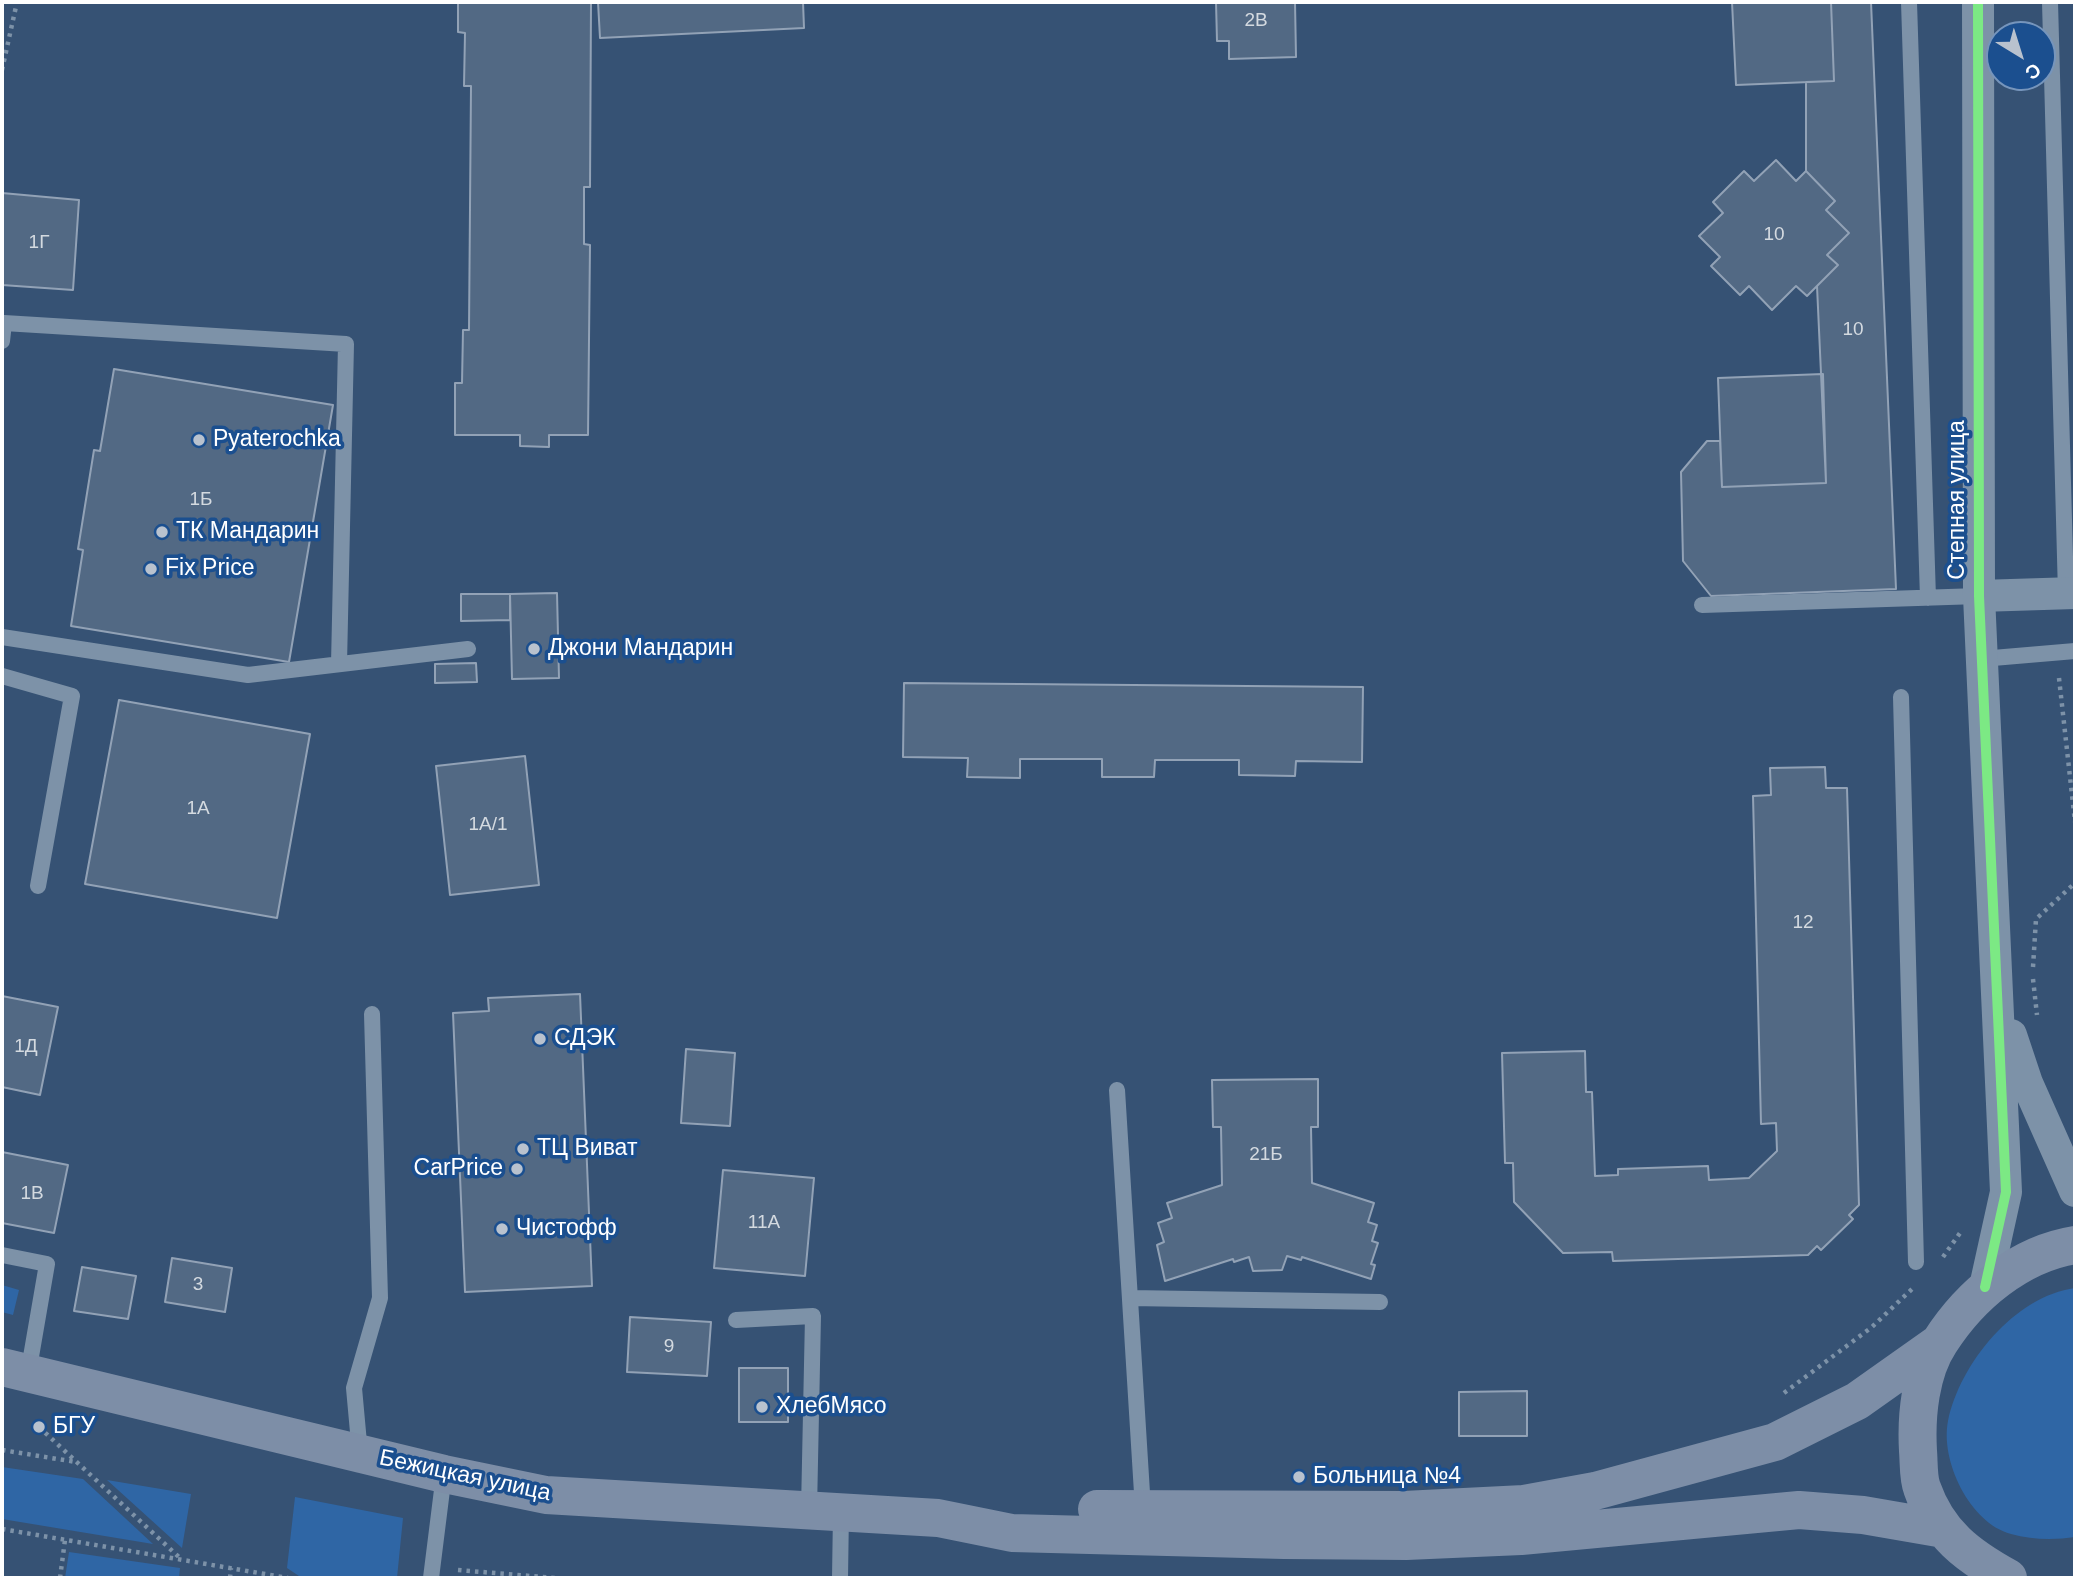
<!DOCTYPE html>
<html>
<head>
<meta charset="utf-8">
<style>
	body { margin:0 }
	#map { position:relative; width:2077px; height:1580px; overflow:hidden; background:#365274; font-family:Helvetica,sans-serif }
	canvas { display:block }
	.frame { position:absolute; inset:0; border:4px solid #fff; pointer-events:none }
	.north { position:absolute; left:1986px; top:21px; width:70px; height:70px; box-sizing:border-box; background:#1b4f8f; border:2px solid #7695bc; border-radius:50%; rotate:142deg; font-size:19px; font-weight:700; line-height:28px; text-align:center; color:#fff }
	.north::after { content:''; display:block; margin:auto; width:24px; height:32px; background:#b9c2ce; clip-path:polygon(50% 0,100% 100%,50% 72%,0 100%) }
</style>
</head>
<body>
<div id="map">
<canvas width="2077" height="1580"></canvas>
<div class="frame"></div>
<div class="north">С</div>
</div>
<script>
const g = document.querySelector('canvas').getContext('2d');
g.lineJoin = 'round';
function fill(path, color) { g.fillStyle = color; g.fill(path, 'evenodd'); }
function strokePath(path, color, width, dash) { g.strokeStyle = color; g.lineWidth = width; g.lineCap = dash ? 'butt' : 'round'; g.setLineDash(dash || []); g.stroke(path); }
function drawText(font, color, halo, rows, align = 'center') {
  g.font = font + ' Helvetica,sans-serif'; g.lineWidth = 7; g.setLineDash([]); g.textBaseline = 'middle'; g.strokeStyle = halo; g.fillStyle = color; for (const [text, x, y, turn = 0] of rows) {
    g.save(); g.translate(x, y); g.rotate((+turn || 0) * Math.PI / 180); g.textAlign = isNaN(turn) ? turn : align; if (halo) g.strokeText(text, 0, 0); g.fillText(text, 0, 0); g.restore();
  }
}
fill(new Path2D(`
	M2,1285l17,5 -6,25 -11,-3z
	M2075,1288v249c-20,3 -43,3 -64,-3 -41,-11 -71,-73 -63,-113 12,-58 67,-125 127,-133z
	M2,1467l81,12 70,65 -151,-25z
	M107,1480l84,14 -9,54z
	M295,1497l108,21 -6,60h-95l-15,-10z
	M69,1552l111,16 -1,10h-114z`), '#2f66a5');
const building = new Path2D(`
	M458,2h133l-1,185h-6v57l6,1 -2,190h-39v12l-29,-1v-11h-65v-52h7l1,-53h6l2,-244h-7l1,-53 -7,-1z
	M598,2h205l1,26 -204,10z
	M1216,2h79l1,55 -67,2v-18h-12z
	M1732,2h99l3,79 -98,4z
	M1831,2h40l25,587 -185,7 -28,-35 -2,-89 26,-31h13l2,46 104,-4 -9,-197 21,-21 -11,-10 22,-22 -23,-23 9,-9 -29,-30v-89l28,-1z
	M1776,160l20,21 10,-10 29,30 -9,9 23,23 -22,22 11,10 -31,31 -11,-10 -24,24 -23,-24 -9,9 -29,-29 9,-9 -21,-21 24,-23 -10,-11 31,-31 10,10z
	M2,193l77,7 -6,90 -71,-5z
	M114,369l219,36 -44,257 -218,-36 12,-76 -5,-1 16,-99 6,1z
	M1823,374l3,109 -104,4 -4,-109z
	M557,593l2,85 -47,1 -2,-85z
	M461,594h49v26l-49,1z
	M476,663l1,19 -42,1v-19z
	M904,683l459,4 -1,75 -66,-1 -1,15 -56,-1v-15h-84l-1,17h-52v-18h-82v19l-53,-1 1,-19 -65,-1z
	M119,700l191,34 -33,184 -192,-34z
	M525,756l14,129 -89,10 -14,-129z
	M1825,767l1,21h21l12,417 -10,10 4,4 -32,31 -4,-4 -9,9 -195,6 -1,-9 -49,1 -49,-51 -1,-39h-8l-3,-110 83,-2 1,41h6l3,84 23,-1v-6l90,-3 1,14 40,-2 28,-27 -1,-28 -15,1 -8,-328 18,-1 -1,-27z
	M580,994l12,292 -127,6 -12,-279 36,-2 -1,-13z
	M2,996l56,11 -18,88 -38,-8z
	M686,1049l49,4 -5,73 -49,-3z
	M1318,1079v48h-7l1,56 62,20 -6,19 9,3 -5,16 6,2 -7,21 4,1 -4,14 -69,-22 -1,3 -14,-4 -5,14 -29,1 -4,-14 -15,5 -1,-3 -68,22 -8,-36 7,-3 -6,-19 14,-5 -5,-15 55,-18 -1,-58h-8l-1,-47z
	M2,1152l66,13 -14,68 -52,-10z
	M723,1170l91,8 -9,98 -91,-8z
	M172,1258l60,10 -7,44 -60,-10z
	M82,1267l54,9 -8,43 -54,-8z
	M630,1317l81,5 -4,54 -80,-4z
	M739,1368h49v54h-49z
	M1527,1391v45h-68v-44z`);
fill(building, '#526984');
strokePath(building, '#92a2b6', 2);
strokePath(new Path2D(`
	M2,70l15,-68
	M2059,678l16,144
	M2033,967l3,-48 39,-36
	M2033,979l4,36
	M1943,1257l17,-24
	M1784,1393l88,-66 41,-39
	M39,1427l142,132
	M2,1450l74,12
	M2,1529l286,49
	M458,1570l97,8
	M60,1578l5,-38
	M230,1578l1,-10`), '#7d92a8', 4.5, [3.5, 5]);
strokePath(new Path2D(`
	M1909,2l19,596
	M2050,2l16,592
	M2,341l2,-18 342,21 -7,320
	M1702,605l277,-9
	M2,637l246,38 220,-26
	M1981,659l94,-8
	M2,676l70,20 -34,190
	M1901,697l15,565
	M1117,1090l26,419
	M2,1255l45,9 -19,110
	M1130,1298l250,4
	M736,1320l77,-4 -4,194
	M360,1454l-6,-66 26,-90 -8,-284
	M431,1578l13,-104
	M840,1578l1,-66`), '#7d92a8', 16);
strokePath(new Path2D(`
	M1978,2l1,594 27,596 -21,95
	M1979,596l96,-3
	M2011,1035l16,48 48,108`), '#7d92a8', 32);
strokePath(new Path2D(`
	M2,1367l442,107 102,21 392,23 74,15 272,7 122,1 115,-5 278,-26 64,5 81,14
	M1097,1509l307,1 120,-6 71,-13 180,-49 82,-41 82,-58
	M2008,1578c-40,-22 -70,-44 -86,-90 -4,-10 -3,-26 -4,-37 -2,-35 2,-79 22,-109 30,-47 79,-88 135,-97`), '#7d8ea7', 38);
strokePath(new Path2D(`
	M1978,2l1,594 27,596 -21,95`), '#7ce984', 10);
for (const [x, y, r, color] of [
	[199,440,7,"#b9c2ce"],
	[162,532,7,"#b9c2ce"],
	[151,569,7,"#b9c2ce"],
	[534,649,7,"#b9c2ce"],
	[540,1039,7,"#b9c2ce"],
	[523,1149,7,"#b9c2ce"],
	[517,1169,7,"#b9c2ce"],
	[502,1229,7,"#b9c2ce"],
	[762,1407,7,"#b9c2ce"],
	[39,1427,7,"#b9c2ce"],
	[1299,1477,7,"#b9c2ce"]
]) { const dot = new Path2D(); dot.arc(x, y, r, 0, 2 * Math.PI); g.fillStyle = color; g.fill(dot); strokePath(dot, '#1b4f8f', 2.5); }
drawText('19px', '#d4dae0', null, [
	["2В",1256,21],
	["10",1774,235],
	["1Г",39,243],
	["10",1853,330],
	["1Б",201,500],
	["1А",198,809],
	["1А/1",488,825],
	["12",1803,923],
	["1Д",26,1047],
	["21Б",1266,1155],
	["1В",32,1194],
	["11А",764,1223],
	["3",198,1285],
	["9",669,1347]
]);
drawText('23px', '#fff', '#1b4f8f', [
	["Pyaterochka",213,440],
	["ТК Мандарин",176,532],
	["Fix Price",165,569],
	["Джони Мандарин",548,649],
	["СДЭК",554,1039],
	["ТЦ Виват",537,1149],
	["CarPrice",503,1169,"right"],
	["Чистофф",516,1229],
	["ХлебМясо",776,1407],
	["БГУ",53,1427],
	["Больница №4",1313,1477]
], 'left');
drawText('23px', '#fff', '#1b4f8f', [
	["Степная улица",1958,500,-90],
	["Бежицкая улица",465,1476,12]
]);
</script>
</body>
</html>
